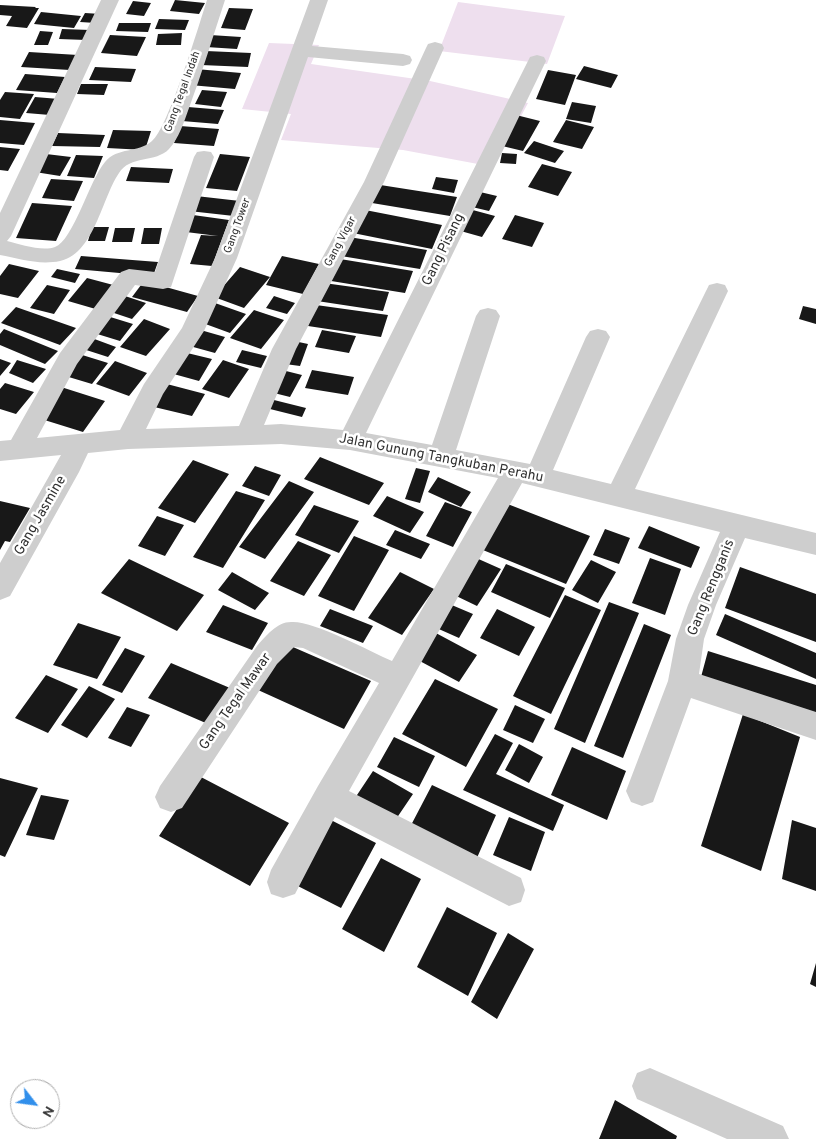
<!DOCTYPE html>
<html>
<head>
<meta charset="utf-8">
<style>
	body { margin:0 }
	#map { position:relative; width:816px; height:1139px; overflow:hidden; background:#fff; font-family:Overpass,sans-serif }
	canvas { display:block }
	.north { position:absolute; left:10px; top:1079px; width:50px; height:50px; box-sizing:border-box; background:#fff; border:1px solid #adadad; border-radius:50%; rotate:120deg; font-size:14px; font-weight:700; line-height:20px; text-align:center; color:#313131 }
	.north::after { content:''; display:block; margin:auto; width:18px; height:22px; background:#318feb; clip-path:polygon(50% 0,100% 100%,50% 72%,0 100%) }
</style>
</head>
<body>
<div id="map">
<canvas width="816" height="1139"></canvas>
<div class="north">N</div>
</div>
<script>
const g = document.querySelector('canvas').getContext('2d');
g.lineJoin = 'round';
function fill(path, color) { g.fillStyle = color; g.fill(path, 'evenodd'); }
function drawText(font, color, halo, rows, align = 'center') {
  g.font = font + ' Overpass,sans-serif'; g.lineWidth = 5; g.setLineDash([]); g.textBaseline = 'middle'; g.strokeStyle = halo; g.fillStyle = color; for (const [text, x, y, turn = 0] of rows) {
    g.save(); g.translate(x, y); g.rotate((+turn || 0) * Math.PI / 180); g.textAlign = isNaN(turn) ? turn : align; if (halo) g.strokeText(text, 0, 0); g.fillText(text, 0, 0); g.restore();
  }
}
fill(new Path2D(`
	M458,2l107,14 -18,48 -108,-13z
	M269,43l50,2 -8,19 119,17 98,22 -34,64 -91,-17 -122,-10 10,-26 -49,-5z`), '#eedfee');
fill(new Path2D(`
	M175,0l30,3 -6,11 -29,-3z
	M133,1l18,2 -7,13 -18,-2z
	M0,5l36,2 -1,1h4l-12,20 -21,-2 6,-10 -12,-1z
	M229,8l24,1 -8,21 -24,-2z
	M41,12l40,4 -7,12 -40,-4z
	M85,13l16,1 -5,9 -16,-1z
	M159,19l30,1 -4,10 -30,-1z
	M119,23h32l-3,9 -32,-1z
	M62,29l28,1 -4,10 -27,-1z
	M40,31l13,1 -5,13h-14z
	M182,33l-1,12h-25l2,-11z
	M110,35l36,2 -9,19 -36,-3z
	M210,35l31,2 -4,12 -31,-2z
	M206,51l45,2 -3,14 -47,-2z
	M29,52l49,3 -8,15 -49,-3z
	M584,66l34,9 -7,13 -35,-9z
	M95,67l41,2 -5,13 -42,-2z
	M196,69l45,4 -6,16 -45,-4z
	M548,70l28,5 -11,30 -29,-6z
	M25,74l40,3 -8,16 -41,-3z
	M81,84h27l-4,11 -27,-1z
	M202,90l25,2 -6,15 -26,-3z
	M5,92l29,2 -14,25 -20,-2v-17z
	M35,97l24,2 -9,16 -24,-2z
	M572,102l24,4 -5,17 -25,-4z
	M188,107l36,3 -6,14 -36,-3z
	M516,115l24,6 -17,30 -25,-6z
	M0,120l35,3 -11,22 -24,-2z
	M566,120l28,7 -12,22 -29,-7z
	M180,126l39,3 -5,17 -40,-3z
	M113,130l38,1 -6,19 -38,-2z
	M58,133l47,2 -5,12 -48,-1z
	M534,141l30,10 -9,12 -31,-10z
	M0,147l20,2 -12,22 -8,-1z
	M502,153l15,1 -1,10 -16,-1z
	M46,154l25,3 -11,19 -25,-4z
	M220,154l30,3 -13,34 -31,-3z
	M76,155l27,1 -9,22 -27,-2z
	M542,164l30,8 -14,24 -30,-9z
	M131,167l42,2 -4,14 -43,-2z
	M436,177l22,3 -4,13 -22,-4z
	M51,179l32,2 -9,20 -32,-3z
	M374,184l83,13 -7,19 -84,-14z
	M480,192l17,4 -8,15 -17,-4z
	M196,196l44,5 -6,15 -45,-5z
	M32,203l40,3 -16,35 -40,-3z
	M360,209l82,16 -10,24 -84,-17z
	M469,209l26,7 -13,21 -25,-7z
	M193,215l36,5 -17,46 -22,-2 11,-29 17,1 -32,-4z
	M515,215l29,8 -12,24 -30,-8z
	M92,227h17l-4,14h-17z
	M115,228h20l-3,14h-20z
	M144,228h18l-3,16h-18z
	M349,237l78,13 -7,19 -79,-13z
	M81,256l77,6 -5,14 -78,-7z
	M282,256l37,8 -16,30 -37,-9z
	M334,258l79,13 -8,22 -80,-13z
	M9,264l30,7 -21,27 -18,-4v-18z
	M240,267l30,10 -26,31 -30,-11z
	M57,269l23,5 -5,9 -24,-6z
	M87,278l30,8 -18,24 -31,-9z
	M144,281l54,15 -11,16 -55,-15z
	M324,283l65,9 -6,19 -66,-10z
	M47,285l23,5 -16,24 -24,-6z
	M125,296l21,7 -14,16 -21,-7z
	M274,296l21,7 -8,11 -21,-6z
	M215,303l31,11 -16,19 -30,-11z
	M316,305l72,10 -7,22 -73,-11z
	M803,306l13,3v15l-17,-5z
	M16,307l60,21 -16,17 -59,-22z
	M254,310l30,10 -23,29 -31,-11z
	M107,316l26,8 -13,17 -26,-8z
	M144,319l26,10 -24,27 -26,-9z
	M4,329l54,22 -13,13 -45,-19v-11z
	M197,329l28,8 -10,16 -29,-8z
	M322,330l34,6 -7,17 -34,-6z
	M89,337l27,10 -8,10 -28,-9z
	M294,341l14,3 -8,22 -15,-2z
	M242,350l25,6 -6,12 -25,-6z
	M183,352l29,7 -13,22 -29,-8z
	M79,354l29,9 -16,21 -30,-9z
	M0,359l11,4 -11,13z
	M17,360l29,9 -13,14 -24,-10z
	M223,360l26,9 -20,29 -27,-9z
	M115,361l32,12 -18,23 -33,-12z
	M282,370l20,5 -12,22 -20,-5z
	M312,370l42,7 -6,18 -43,-7z
	M5,383l29,9 -18,22 -16,-5v-20z
	M163,383l42,11 -13,22 -42,-10z
	M61,387l44,14 -22,31 -45,-14z
	M270,399l36,9 -4,9 -36,-9z
	M320,457l64,26 -15,22 -65,-26z
	M193,460l36,14 -34,49 -37,-15z
	M255,466l26,9 -12,21 -27,-10z
	M416,468l14,3 -10,32 -15,-4z
	M438,477l33,15 -10,15 -33,-15z
	M289,481l25,11 -49,67 -26,-12z
	M236,491l29,9 -42,68 -30,-11z
	M387,496l37,16 -14,21 -37,-17z
	M0,501l30,7 -20,34 -5,-1 -5,9z
	M445,502l27,10 -19,35 -27,-11z
	M505,503l85,33 -24,48 -88,-36z
	M314,505l45,16 -20,32 -44,-18z
	M157,516l27,9 -19,31 -27,-10z
	M649,526l51,21 -9,21 -53,-20z
	M605,529l25,9 -11,26 -26,-9z
	M395,530l35,14 -9,15 -35,-14z
	M354,536l35,14 -35,61 -36,-15z
	M298,541l33,14 -27,41 -34,-15z
	M474,557l27,12 -24,37 -27,-13z
	M650,558l31,11 -16,46 -33,-12z
	M129,559l75,36 -27,36 -76,-38z
	M591,560l25,12 -18,31 -26,-13z
	M506,564l59,24 -15,30 -59,-26z
	M740,567l76,27v48l-91,-34z
	M232,572l37,21 -14,17 -37,-20z
	M400,572l34,17 -32,46 -34,-17z
	M565,595l36,15 -50,104 -38,-18z
	M609,602l30,11 -54,130 -31,-14z
	M447,603l26,11 -14,24 -27,-12z
	M223,605l45,18 -16,27 -46,-18z
	M330,609l43,17 -10,17 -43,-17z
	M497,609l38,18 -16,29 -39,-18z
	M725,614l91,39v26l-100,-44z
	M78,623l43,14 -24,42 -44,-14z
	M644,624l27,11 -48,123 -29,-12z
	M434,632l43,23 -18,27 -43,-23z
	M286,644l85,37 -27,48 -86,-39z
	M125,648l20,8 -23,37 -20,-8z
	M708,651l108,34v29l-115,-37z
	M171,663l59,25 -22,36 -60,-26z
	M46,675l32,14 -30,44 -33,-15z
	M435,679l63,30 -32,58 -64,-33z
	M89,686l26,13 -28,39 -26,-13z
	M515,705l30,14 -12,24 -30,-13z
	M127,707l23,8 -19,32 -23,-9z
	M743,714l57,23 -39,134 -60,-25z
	M495,734l18,9 -17,31 68,31 -11,26 -90,-41z
	M394,737l41,19 -16,31 -42,-20z
	M519,744l24,13 -14,26 -24,-13z
	M572,747l54,24 -19,49 -56,-25z
	M373,771l40,23 -21,31 -39,-24z
	M199,776l90,47 -39,63 -91,-50z
	M0,778l38,10 -33,69 -5,-2z
	M432,785l64,30 -20,45 -67,-31z
	M41,795l28,5 -15,40 -28,-5z
	M325,817l51,26 -35,65 -53,-27z
	M509,817l36,15 -14,39 -38,-16z
	M792,820l24,8v63l-34,-12z
	M381,858l40,21 -37,73 -42,-23z
	M447,907l50,26 -29,63 -51,-29z
	M508,933l26,16 -37,70 -26,-17z
	M816,963v24l-6,-3z
	M615,1100l62,36 -1,3h-77z`), '#181818');
fill(new Path2D(`
	M101,0h18l-108,236 -4,5c13,3 35,11 48,6 18,-6 35,-68 50,-85 12,-15 34,-9 47,-21 16,-12 47,-116 55,-141h18c-12,36 -23,73 -36,108 -5,14 -10,30 -20,41 -13,14 -39,6 -50,24 -19,28 -25,87 -66,89 -18,2 -36,-4 -53,-7v-42z
	M310,0h18l-16,46 91,8 7,2 2,4 -2,4 -7,2 -95,-9 -71,201 -33,73 -41,63 -17,35 93,-3 33,-77 92,-167 62,-134 2,-4 7,-2 7,2 2,4 -60,134 -88,167 -32,76 17,-1 62,6 185,-369 2,-4 7,-2 7,2 2,4 -180,372 66,12 44,-129 4,-6 8,-2 8,2 4,6 -44,134 74,14 56,-127 4,-6 8,-2 8,2 4,6 -57,133 58,14 95,-193 3,-6 8,-2 8,2 3,6 -93,198 181,44v22l-71,-17 -29,67 -12,34 -5,35 117,38v28l-125,-42 -38,104 -11,4 -11,-4 -5,-11 42,-110 8,-42 12,-34 32,-73 -198,-49 -173,308 172,87 4,12 -4,12 -12,4 -174,-89 -40,77 -12,4 -12,-4 -4,-12 4,-12 47,-84 61,-103 -76,-35 -9,-1 -17,17 -95,144 -11,4 -11,-4 -5,-11 5,-11 97,-140c9,-10 20,-24 34,-24 21,-2 79,29 101,39l106,-183 -148,-28 -69,-6 -153,5 -40,4 -9,19 -69,124 -10,4v-37l61,-108 -61,6v-20l11,-1 49,-87 61,-81 8,-3 26,3 39,-115 3,-5 7,-1 7,1 3,5 -43,130 -8,2 -28,-4 -58,79 -40,74 83,-8 24,-46 38,-56 33,-70z
	M650,1068l133,58 6,13h-62l-90,-40 -5,-13 5,-13z`), '#cecece');
drawText('11px', '#313131', '#fff', [
	["Gang Tegal Indah",183,92,-70],
	["Gang Tower",238,226,-70],
	["Gang Vigar",341,242,-62]
]);
drawText('14px', '#313131', '#fff', [
	["Gang Pisang",444,250,-64],
	["Jalan Gunung Tangkuban Perahu",441,459,11],
	["Gang Jasmine",41,516,-60],
	["Gang Rengganis",712,588,-68],
	["Gang Tegal Mawar",236,702,-55]
]);
</script>
</body>
</html>
